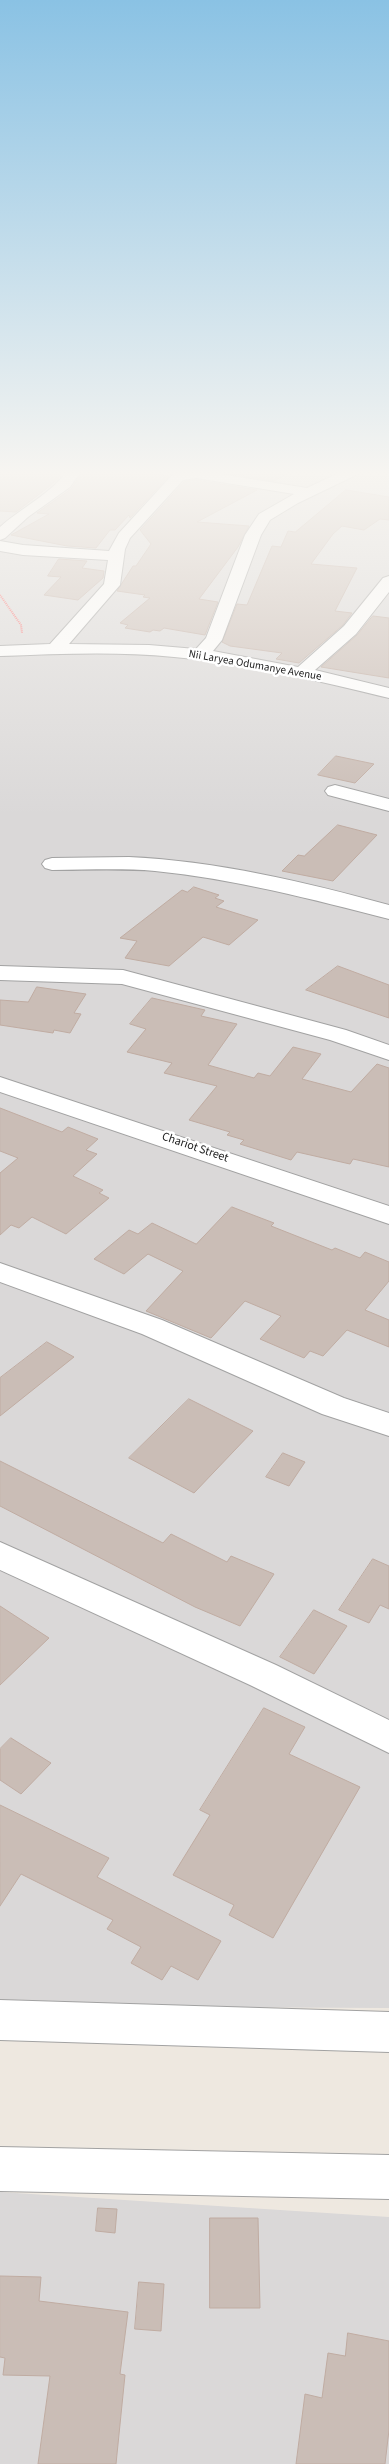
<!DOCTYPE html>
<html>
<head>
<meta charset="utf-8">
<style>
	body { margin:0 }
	canvas { display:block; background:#eee8e0 }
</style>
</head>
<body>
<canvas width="389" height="2464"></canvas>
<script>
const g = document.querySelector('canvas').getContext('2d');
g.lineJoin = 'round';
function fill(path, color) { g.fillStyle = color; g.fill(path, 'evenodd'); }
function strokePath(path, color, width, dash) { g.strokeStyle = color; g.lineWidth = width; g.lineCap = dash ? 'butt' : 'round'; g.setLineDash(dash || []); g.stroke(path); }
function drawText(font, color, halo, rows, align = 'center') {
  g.font = font + ' "Source Sans 3",sans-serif'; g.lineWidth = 5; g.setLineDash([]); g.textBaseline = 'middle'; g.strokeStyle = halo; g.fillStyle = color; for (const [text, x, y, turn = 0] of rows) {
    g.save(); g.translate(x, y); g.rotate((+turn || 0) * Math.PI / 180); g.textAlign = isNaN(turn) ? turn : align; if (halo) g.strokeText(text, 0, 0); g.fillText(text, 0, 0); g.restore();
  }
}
fill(new Path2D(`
	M0,471h389v1537l-389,-2z
	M0,2192l389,25v247h-389z`), '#dad8d8');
const building = new Path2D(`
	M0,471h65l-14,14 -35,27 -16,-1z
	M83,471h49l37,5 -39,42 -1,-3 -14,15h-5l-14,18 -29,-2 -56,-11 38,-21 -12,-1 34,-24z
	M231,471h61l-18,10 -48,-8z
	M196,480l61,10 -60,32 52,4 -11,21 -39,52 19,3 -13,33 -41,-7 -4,3 -7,-1 -3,2 -25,-4 3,-3 -8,-2 30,-25 -7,-1 2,-2 -28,-4 16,-25h3l15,-22 -11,-14 44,-48z
	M346,490l43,7v23l-9,-1 -16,11 -22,-4 -9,8 -22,30 46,4 -22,43 17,2 -9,12 -44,38 -23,-4 6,-6 -52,-7 -8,-4 15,-38 10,1 25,-59 9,1 7,-16 7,1z
	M59,559l28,2 -5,7 22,3 -1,7 -25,22 -34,-5 17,-18 -13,-1z
	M373,616l16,2v60l-68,-11 36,-32z
	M336,756l38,8 -19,19 -37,-8z
	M338,825l39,10 -44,46 -51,-10 16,-16 6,1z
	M194,887l25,8 -4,3 9,3 -8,6 42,13 -29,25 -26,-8 -34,29 -44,-8 12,-17 -17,-3 62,-48 5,2z
	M338,966l51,19v33l-83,-28z
	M37,987l49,7 -12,19 7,1 -11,19 -16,-3 -1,3 -53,-8v-25l28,2z
	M152,998l53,12 -4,6 36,8 -29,41 46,13 4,-5 12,3 23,-29 28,7 -19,25 49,13 26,-28 12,4v99l-36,-8 -3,5 -53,-12 -6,8 -51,-16 4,-4 -17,-5 3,-3 -41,-12 28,-34 -53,-13 8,-10 -45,-11 19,-23 -16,-5z
	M0,1108l62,24 6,-5 30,12 -12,11 11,4 -24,22 30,14 -4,3 10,5 -43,36 -34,-17 -13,11 -8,-3 -11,10v-62l18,-15 -18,-7z
	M232,1207l42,16 -3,3 61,24 3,-2 25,10 5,-6 24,10v19l-24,29 24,10v27l-42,-17 -24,26 -13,-5 -6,7 -44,-19 21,-23 -36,-15 -34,37 -65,-27 37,-40 -35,-17 -24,20 -30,-15 35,-29 9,4 14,-11 44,21z
	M47,1342l27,15 -74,59v-38z
	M189,1399l64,32 -59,62 -65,-35z
	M283,1453l22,9 -16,24 -23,-9z
	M0,1461l163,82 8,-9 56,28 4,-6 43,18 -34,52 -45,-19 -195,-101z
	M373,1559l16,7v43l-9,-4 -11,18 -30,-13z
	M0,1606l49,32 -49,47z
	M314,1610l33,16 -33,48 -34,-17z
	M264,1708l41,19 -16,27 71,33 -87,151 -44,-23 5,-10 -61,-30 37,-60 -10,-5z
	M11,1738l40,25 -30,31 -21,-14v-31z
	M0,1805l109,53 -12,19 124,64 -23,39 -27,-14 -9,14 -31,-17 10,-16 -34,-18 6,-9 -92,-46 -21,32z
	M98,2208l19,1 -2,24 -19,-2z
	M210,2218h48l2,90h-50z
	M0,2276l41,1 -2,24 89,11 -8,62 5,1 -9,89h-78l12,-88 -47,-1 2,-17 -5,-1z
	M139,2282l25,2 -3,47 -26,-2z
	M348,2333l41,8v89l-4,34h-89l9,-70 17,4 6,-45 17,3z`);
fill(building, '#cabdb6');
strokePath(building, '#c0aca2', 1);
const minor = new Path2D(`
	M67,471h14l-11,16 -42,30 -23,21 -5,2v-13c21,-19 51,-33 67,-56z
	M201,471l106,17 36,-17h17l-2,3 -60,29 -28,17 -9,15 -39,105 -9,11 85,16 46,-41 39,-48 6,-2v16l-33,42 -41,36 74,18v10c-71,-17 -142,-35 -215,-41 -58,-6 -116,-3 -174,-1v-10l50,-2 54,-60 4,-24 -85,-5 -23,-4v-10l23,4 86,6 10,-18 55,-60zM196,478l98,16 -35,20 -14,21 -39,103 -10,11 -47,-4 -80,-1 51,-59 5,-36 5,-11 53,-58z
	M335,785l54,14v12l-61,-16 -3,-4 3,-4z
	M129,857c88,4 176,25 260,48v14c-78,-20 -154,-40 -234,-48 -34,-3 -69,-1 -103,-1l-7,-2 -3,-4 3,-4 7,-2z
	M0,966l123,4 223,60 43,15v15l-59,-20 -208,-56 -122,-4z
	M0,1077l389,129v18l-389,-132z
	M0,1263l162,57 182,78 45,15v23l-67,-22 -180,-80 -142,-52z
	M0,1542l276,123 113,55v33l-139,-68 -250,-115z
	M0,2000l389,12v40l-389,-12z
	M0,2147l389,8v44l-389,-8z`);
strokePath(minor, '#a2a2a2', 2);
strokePath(new Path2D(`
	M0,595l21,30 1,8`), '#ff6061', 2, [1, 1]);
fill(minor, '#fff');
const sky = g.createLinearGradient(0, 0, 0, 816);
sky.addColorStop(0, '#8ac2e4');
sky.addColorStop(0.58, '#f7f5f1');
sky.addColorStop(1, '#f7f5f100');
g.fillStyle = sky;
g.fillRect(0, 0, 389, 816);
drawText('11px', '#1b1b1b', '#fff', [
	["Nii Laryea Odumanye Avenue",255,666,10]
]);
drawText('12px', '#1b1b1b', '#fff', [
	["Chariot Street",195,1148,19]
]);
</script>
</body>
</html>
